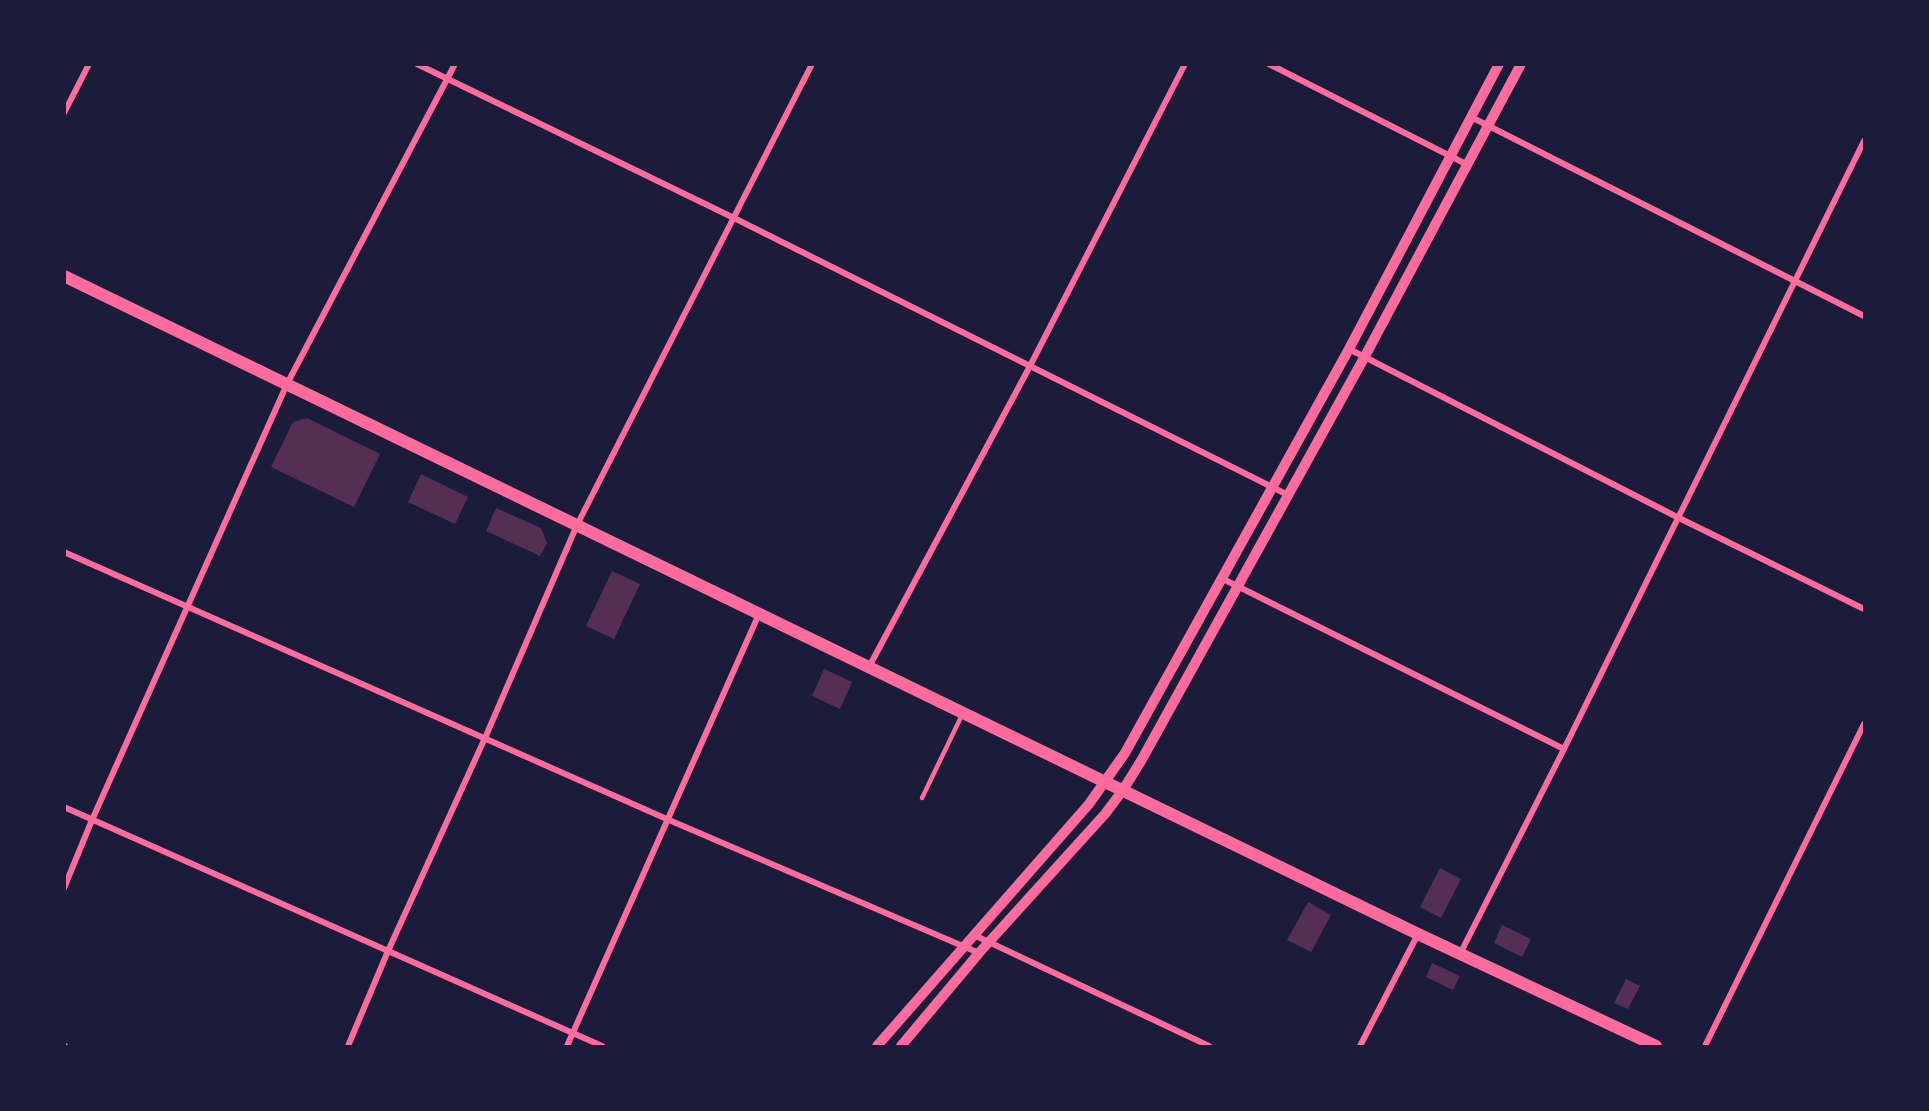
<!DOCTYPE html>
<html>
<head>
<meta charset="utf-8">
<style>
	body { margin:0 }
	#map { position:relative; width:1929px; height:1111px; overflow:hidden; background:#1b1b3a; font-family:"Times New Roman",serif }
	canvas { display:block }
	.frame { position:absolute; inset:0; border:66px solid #1b1b3a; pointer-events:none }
</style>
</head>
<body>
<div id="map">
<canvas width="1929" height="1111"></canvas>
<div class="frame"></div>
</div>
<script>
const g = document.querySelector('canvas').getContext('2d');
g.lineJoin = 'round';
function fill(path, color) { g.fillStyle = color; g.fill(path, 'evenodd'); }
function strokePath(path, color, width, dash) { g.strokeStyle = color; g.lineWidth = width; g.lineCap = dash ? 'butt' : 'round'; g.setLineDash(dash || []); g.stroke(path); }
fill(new Path2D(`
	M307,418l73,36 -26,53 -83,-40 22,-45z
	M421,474l47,23 -13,27 -47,-22z
	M496,508l45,20 6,15 -7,13 -54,-25z
	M612,571l28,13 -26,55 -28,-13z
	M824,669l28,13 -12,27 -28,-13z
	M1440,868l21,11 -20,39 -21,-11z
	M1308,902l23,13 -20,37 -24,-12z
	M1502,925l29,14 -9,18 -28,-14z
	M1432,963l28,13 -7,14 -27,-13z
	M1626,979l14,7 -12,23 -14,-6z`), '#542f53');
strokePath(new Path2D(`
	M922,798l40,-83`), '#ff6b9d', 4.5);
strokePath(new Path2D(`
	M417,64l317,154 554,277
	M1269,64l197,100
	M64,113l25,-49
	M1471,117l393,199
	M1349,349l330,169 185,91
	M64,552l605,268 310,133
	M1223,579l341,170
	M869,667l161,-301 155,-302
	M64,807l538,239
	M64,888l28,-68 195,-436 168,-320
	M974,935l235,111
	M1460,954l104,-205 300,-608
	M64,1046h1
	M348,1046l40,-95 97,-213 92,-213 235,-461
	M567,1046l192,-432
	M1360,1046l58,-112
	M1705,1046l159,-322`), '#ff6b9d', 6);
strokePath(new Path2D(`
	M877,1046l212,-242 36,-51 224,-404 150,-285
	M901,1046l78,-93 126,-139 18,-24 18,-29 223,-403 157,-294`), '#ff6b9d', 10);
strokePath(new Path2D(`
	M64,276l1354,658 238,112`), '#ff6b9d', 12);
</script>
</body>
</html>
